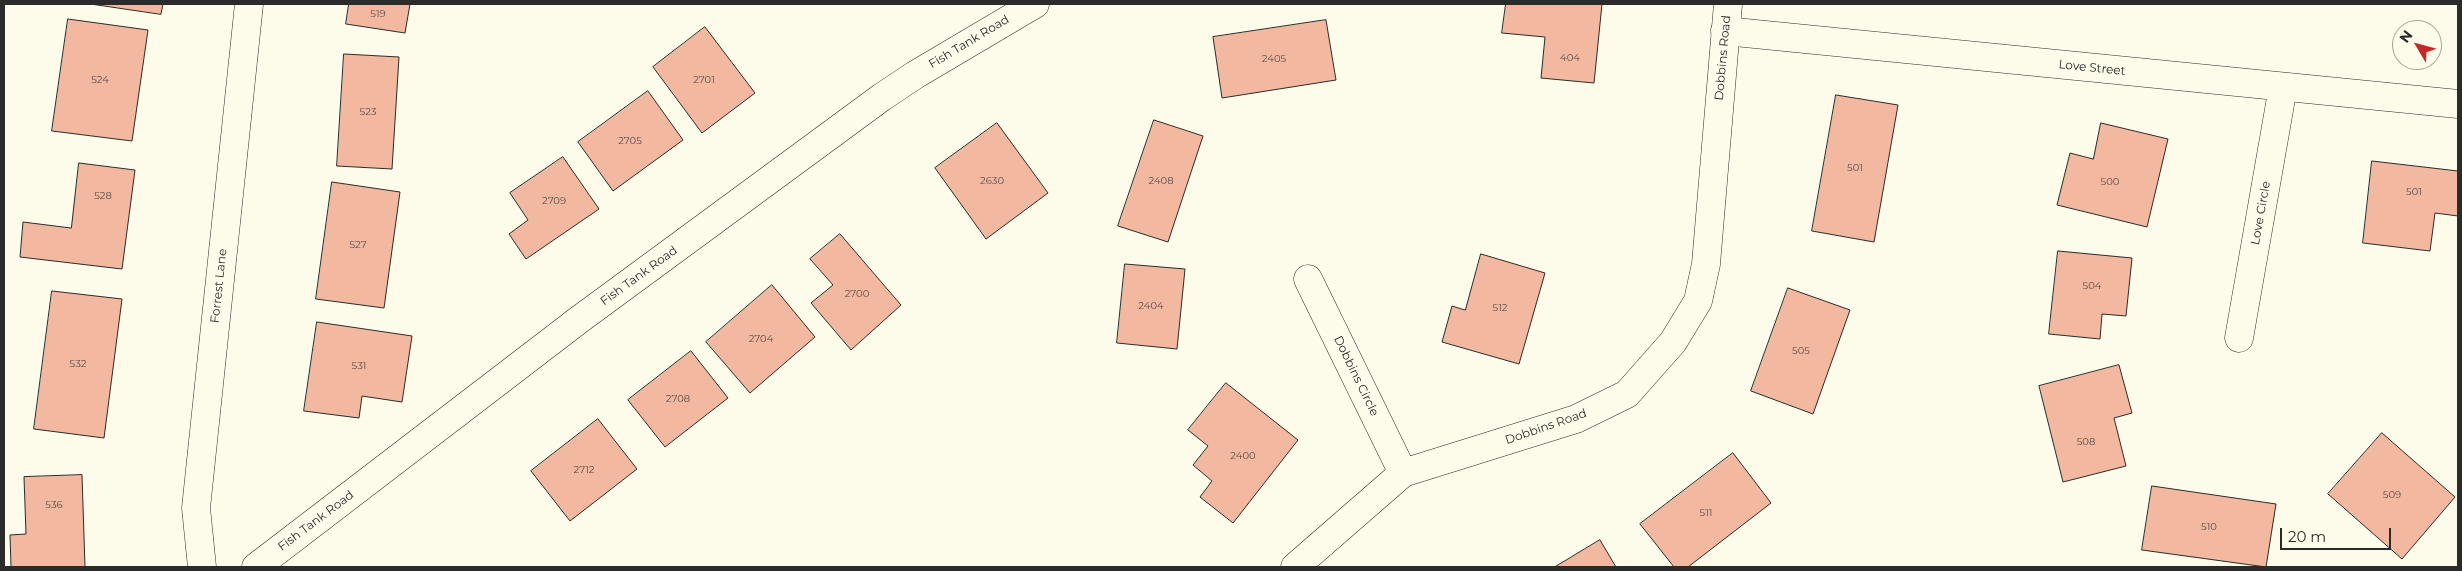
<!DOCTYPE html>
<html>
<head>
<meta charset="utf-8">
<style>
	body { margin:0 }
	#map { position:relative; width:2462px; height:571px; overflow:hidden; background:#fdfbea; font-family:Montserrat,sans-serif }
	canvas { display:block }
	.frame { position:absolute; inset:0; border:5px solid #2b2b2b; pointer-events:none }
	.north { position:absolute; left:2392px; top:20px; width:50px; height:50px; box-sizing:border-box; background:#fdfbea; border:1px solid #a9a89e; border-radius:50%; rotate:307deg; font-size:14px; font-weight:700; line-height:20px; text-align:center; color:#2b2b2b }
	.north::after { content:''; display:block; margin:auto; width:18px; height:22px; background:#c62828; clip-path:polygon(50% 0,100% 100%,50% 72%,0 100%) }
	.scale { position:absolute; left:2280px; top:528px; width:111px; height:22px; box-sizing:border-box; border:2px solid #2b2b2b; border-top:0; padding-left:6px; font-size:15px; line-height:18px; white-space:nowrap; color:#2b2b2b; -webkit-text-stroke:4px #fdfbea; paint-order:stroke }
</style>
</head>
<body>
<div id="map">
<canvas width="2462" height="571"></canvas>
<div class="frame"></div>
<div class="north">N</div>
<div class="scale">20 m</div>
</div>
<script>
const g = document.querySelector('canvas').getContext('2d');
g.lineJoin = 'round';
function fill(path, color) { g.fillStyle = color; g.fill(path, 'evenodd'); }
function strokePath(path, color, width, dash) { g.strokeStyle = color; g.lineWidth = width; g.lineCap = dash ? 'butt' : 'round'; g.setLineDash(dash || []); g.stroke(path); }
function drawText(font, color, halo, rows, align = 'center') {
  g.font = font + ' Montserrat,sans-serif'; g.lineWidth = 4; g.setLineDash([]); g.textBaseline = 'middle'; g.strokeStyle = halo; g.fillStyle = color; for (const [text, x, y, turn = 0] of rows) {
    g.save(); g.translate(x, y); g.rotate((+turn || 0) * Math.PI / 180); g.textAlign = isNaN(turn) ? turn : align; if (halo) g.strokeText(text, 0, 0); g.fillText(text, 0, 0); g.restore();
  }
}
const building = new Path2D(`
	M91,4h72l-2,10z
	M349,4h61l-5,29 -59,-9z
	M1506,4h96l-8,79 -53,-5 4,-41 -43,-4z
	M68,19l80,11 -16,111 -80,-10z
	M1326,20l10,60 -114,18 -9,-61z
	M705,27l50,66 -53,40 -49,-66z
	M344,54l55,3 -7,112 -55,-3z
	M648,91l35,49 -70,51 -35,-49z
	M1836,95l62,10 -24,137 -62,-11z
	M1154,120l49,16 -35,106 -50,-16z
	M997,123l51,70 -62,46 -51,-71z
	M2101,123l67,16 -21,88 -90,-22 13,-52 23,6z
	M563,157l36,52 -73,50 -17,-25 19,-14 -18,-27z
	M2372,161l86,10v45l-23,-3 -5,38 -67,-8z
	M79,163l56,7 -13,99 -102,-12 3,-35 48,6z
	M332,182l68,10 -16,116 -68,-9z
	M840,234l61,71 -50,45 -40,-47 22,-18 -23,-26z
	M2058,251l74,7 -6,58 -24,-2 -2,25 -51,-5z
	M1481,254l64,19 -26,91 -77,-22 10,-36 13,4z
	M1125,264l60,5 -8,80 -60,-6z
	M772,285l43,52 -65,56 -44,-51z
	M1788,288l62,22 -37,104 -62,-23z
	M52,291l70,8 -18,139 -70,-9z
	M317,322l95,14 -10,66 -40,-6 -3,22 -55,-7z
	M691,351l37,47 -63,49 -37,-47z
	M2119,365l13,48 -18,5 12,48 -63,16 -24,-96z
	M1226,383l72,57 -65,83 -33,-26 12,-16 -19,-16 15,-19 -20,-16z
	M598,419l39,50 -67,52 -39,-50z
	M2382,433l73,64 -53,62 -74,-65z
	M1733,453l38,50 -83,64h-14l-34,-43z
	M82,475l3,92h-74l-1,-32 16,-1 -2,-57z
	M2152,486l124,18 -10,63 -124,-17z
	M1600,540l16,27h-61z`);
fill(building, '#f2b8a0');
strokePath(building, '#2b2b2b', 1);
const minor = new Path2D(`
	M1725,31l733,73
	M1308,279l95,194
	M2239,338l44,-251
	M202,567l-6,-59 53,-504
	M256,567l324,-248 302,-222 33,-22 120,-71`);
const tertiary = new Path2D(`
	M1295,567l108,-94 173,-54 51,-25 46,-52 25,-41 8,-37 22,-260`);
strokePath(minor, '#2b2b2b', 29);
strokePath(tertiary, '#2b2b2b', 29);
strokePath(minor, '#fdfbea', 28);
strokePath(tertiary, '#fdfbea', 28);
drawText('10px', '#5d4e48', null, [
	["519",378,14],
	["404",1570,58],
	["2405",1274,59],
	["524",100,80],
	["2701",704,80],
	["523",368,112],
	["2705",630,141],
	["501",1855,168],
	["2630",992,181],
	["2408",1161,181],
	["500",2110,182],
	["501",2414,192],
	["528",103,196],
	["2709",554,201],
	["527",358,245],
	["504",2092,286],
	["2700",857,294],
	["2404",1151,306],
	["512",1500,308],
	["2704",761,339],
	["505",1801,351],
	["532",78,364],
	["531",359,366],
	["2708",678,399],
	["508",2086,442],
	["2400",1243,456],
	["2712",584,470],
	["509",2392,495],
	["536",54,505],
	["511",1706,513],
	["510",2209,527]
]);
drawText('12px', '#2b2b2b', '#fdfbea', [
	["Fish Tank Road",969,42,-31],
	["Dobbins Road",1723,58,-85],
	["Love Street",2092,68,6],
	["Love Circle",2261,213,-80],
	["Fish Tank Road",639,276,-36],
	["Forrest Lane",219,286,-84],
	["Dobbins Circle",1356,376,64],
	["Dobbins Road",1546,427,-19],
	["Fish Tank Road",316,521,-37]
]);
</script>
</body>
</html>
